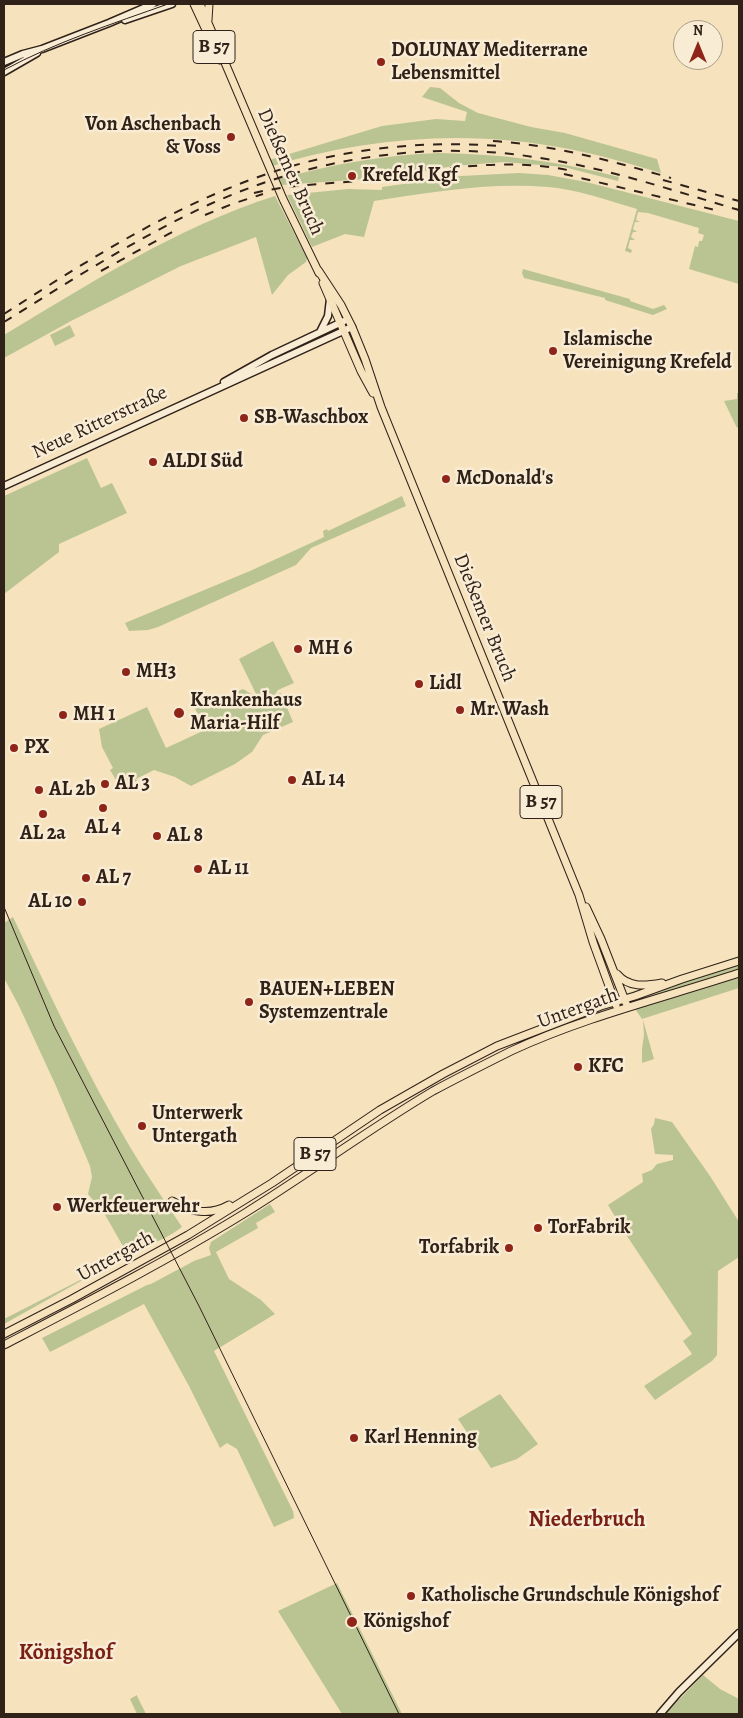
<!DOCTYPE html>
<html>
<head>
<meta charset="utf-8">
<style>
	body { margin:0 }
	#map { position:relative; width:743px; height:1718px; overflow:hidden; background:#f6e2bd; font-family:Alegreya,serif }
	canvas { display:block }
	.frame { position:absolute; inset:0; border:5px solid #302119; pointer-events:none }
	.north { position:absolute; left:673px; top:20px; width:50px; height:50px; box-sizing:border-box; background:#f9ecd4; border:1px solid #a99b89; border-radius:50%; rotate:0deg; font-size:14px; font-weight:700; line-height:20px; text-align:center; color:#302119 }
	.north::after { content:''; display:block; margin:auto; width:18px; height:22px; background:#8f2418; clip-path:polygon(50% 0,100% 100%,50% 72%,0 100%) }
</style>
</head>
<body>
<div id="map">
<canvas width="743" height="1718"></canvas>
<div class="frame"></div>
<div class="north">N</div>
</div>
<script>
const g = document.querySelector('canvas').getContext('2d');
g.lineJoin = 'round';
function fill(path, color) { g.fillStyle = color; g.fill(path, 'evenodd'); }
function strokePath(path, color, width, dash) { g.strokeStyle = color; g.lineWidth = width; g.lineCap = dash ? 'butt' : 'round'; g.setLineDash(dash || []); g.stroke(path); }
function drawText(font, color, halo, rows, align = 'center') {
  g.font = font + ' Alegreya,serif'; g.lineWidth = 5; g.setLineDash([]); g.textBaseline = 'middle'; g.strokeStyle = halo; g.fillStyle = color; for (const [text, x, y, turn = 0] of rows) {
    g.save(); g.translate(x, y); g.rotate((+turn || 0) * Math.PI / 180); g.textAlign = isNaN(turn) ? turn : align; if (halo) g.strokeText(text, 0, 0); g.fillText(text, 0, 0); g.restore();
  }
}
fill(new Path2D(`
	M430,87l10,1 19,15 19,10 53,14 34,6 92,26 4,14c-30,-9 -61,-18 -92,-24 -101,-20 -203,-12 -300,18l-3,-6 116,-35 54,-7 29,2 2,-9 -45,-15z
	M439,153c63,1 120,8 180,24l-1,4 -54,-14 -60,-5 -50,4 -75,12 -97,7 -3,-6c53,-15 105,-24 160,-26z
	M519,173l29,2 38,7 153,39v63l-50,-15 6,-23 3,1 1,-6h3l2,-6 -6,-2 1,-5 -51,-15 -10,-1 -2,8 4,2h-5l-2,7 4,3h-4l-2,5 4,3h-5l-2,8 4,2 -1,3 -6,-2 12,-42c-28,-8 -60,-20 -89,-22 -58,-5 -116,5 -174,14l-10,36 -19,-3 -33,13 -25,-52 61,-6 34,1v-3l79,-11z
	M275,196l32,62 -1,4 -18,13 -16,20 -16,-58 -75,29 -110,55 -67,37v-23c87,-52 173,-108 271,-139z
	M523,269l107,30v2l23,8 11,-4 3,4 -14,6 -48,-15v-2l-81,-20 -2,-5z
	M70,325l5,11 -20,10 -5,-11z
	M737,393h2v33l-2,2 -13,-27 13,-2z
	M87,458l14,30 11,-5 15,30 -68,31v8l-55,42v-98z
	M402,496l4,10 -95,42 -15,17 -138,62 -10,3 -19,1 -4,-8 125,-52 74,-34 -1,-6 4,-2 1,2z
	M273,641l21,42 -16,7 -3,4 6,-1 12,29 -30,13 -11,17 -17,12 -44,22 -16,-9 -21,-7 -18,9 1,2 -15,9 -12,-20 3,-2 -11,-21 -3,-18 48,-22 19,41 39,-18 -14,-30 14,-6 5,10 33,-15 15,9 -19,-39z
	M13,917c37,78 73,155 117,230 16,27 34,53 52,80 -11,8 -22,15 -35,17l-143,80v-5l90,-46 29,-21 1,-4 -20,-35 -16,-19 4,-17 -2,-11 -34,-80 -37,-80 -15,-28v-55z
	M739,956v32l-97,31 -17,-25z
	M643,1020l11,39 -12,4v-14l2,-14z
	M655,1118l17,4 38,54 29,46v35l-21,14 -1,84 -5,6 -57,39 -11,-14 48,-32 -9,-13 9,-7 -69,-104 -15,-25 35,-23 -1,-8 10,-4 5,-6 16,-4v-5l-18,-1 -4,-25 3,-5z
	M270,1204l5,8 -19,11 2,5 -42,24 13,27 32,21 14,14 -61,37 79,160 1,7 -20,9 -37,-78 -10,-6 -7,5 -31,-62 -45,-82 -94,48 -8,-14 105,-53 4,-1 43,-23 17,-6 -2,-7 2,-6z
	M500,1394l38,50 -21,15 -26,9 -33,-49z
	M337,1583l65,131h-60l-64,-103z
	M703,1675l17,14 19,10v15h-74z
	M137,1695v1l9,18h-9l-7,-15z`), '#bac493');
const secondary = new Path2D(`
	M125,20l47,-16
	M4,62l19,-8 19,-5 67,-26 44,-19
	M4,72l33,-19
	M320,332l8,-16 2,-17
	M224,382l48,-27 72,-34
	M4,486l348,-159
	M660,1714l19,-22 60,-59`);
const primary = new Path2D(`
	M194,4l26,56
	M200,4l83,195 36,74
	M208,20l1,-16
	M318,270l23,35 11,22 13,32 16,48 198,488 14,47 23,63
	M323,283l38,88 12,22
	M586,907l15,32 25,64
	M617,974c12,14 28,12 45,9
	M172,1201c19,11 37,15 57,4
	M4,1334l68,-35 116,-64 84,-52 108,-73 63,-36 54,-28 104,-40 34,-10 47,-17 57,-18
	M4,1345c81,-42 163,-84 241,-132 63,-39 124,-84 188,-122 26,-14 52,-27 78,-40 73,-34 152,-53 228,-78`);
strokePath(secondary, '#302119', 9);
strokePath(primary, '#302119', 9);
strokePath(secondary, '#f9ecd4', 6);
strokePath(primary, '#f6e2bd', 7);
strokePath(new Path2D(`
	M4,70c52,-28 108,-46 164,-66
	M4,907l50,119 145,280 200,408`), '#302119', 1);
strokePath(new Path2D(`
	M493,141c61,4 119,20 178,37
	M564,174l151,36
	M663,180l76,21
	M254,193c42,-10 83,-9 125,-14 19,-2 38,-6 57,-9 44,-6 92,-9 136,1
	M205,215l27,-11 31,-10
	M101,271l75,-41
	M4,314c81,-52 165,-106 257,-138 76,-27 158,-36 239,-30
	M4,322c66,-41 133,-84 204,-117 101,-46 216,-65 326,-48 70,10 137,33 205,53`), '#302119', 2, [9, 9]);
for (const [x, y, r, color] of [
	[381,62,5,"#8f2418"],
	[231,137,5,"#8f2418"],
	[352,176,5,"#8f2418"],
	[553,351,5,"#8f2418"],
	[244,418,5,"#8f2418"],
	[153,462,5,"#8f2418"],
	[446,479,5,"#8f2418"],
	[298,649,5,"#8f2418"],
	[126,672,5,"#8f2418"],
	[419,684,5,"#8f2418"],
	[460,710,5,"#8f2418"],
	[179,713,6,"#8f2418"],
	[63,715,5,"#8f2418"],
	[14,748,5,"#8f2418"],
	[292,780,5,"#8f2418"],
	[105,784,5,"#8f2418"],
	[39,790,5,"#8f2418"],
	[103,808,5,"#8f2418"],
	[43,814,5,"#8f2418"],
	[157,836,5,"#8f2418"],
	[198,869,5,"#8f2418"],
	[86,878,5,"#8f2418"],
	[82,902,5,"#8f2418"],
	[249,1002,5,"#8f2418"],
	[578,1067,5,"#8f2418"],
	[142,1126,5,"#8f2418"],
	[57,1207,5,"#8f2418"],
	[538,1228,5,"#8f2418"],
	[509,1248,5,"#8f2418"],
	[354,1438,5,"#8f2418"],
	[411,1596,5,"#8f2418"],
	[352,1622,6,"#8f2418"]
]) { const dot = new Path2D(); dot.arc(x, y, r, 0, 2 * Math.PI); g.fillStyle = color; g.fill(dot); strokePath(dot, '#f9ecd4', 2); }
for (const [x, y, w] of [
	[214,47,42],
	[541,802,42],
	[315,1154,42]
]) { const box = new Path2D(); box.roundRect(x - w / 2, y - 16.5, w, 33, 4); g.fillStyle = '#f9ecd4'; g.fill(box); strokePath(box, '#302119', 1); }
drawText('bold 19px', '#302119', null, [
	["B 57",214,47],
	["B 57",541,802],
	["B 57",315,1154]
]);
drawText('bold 20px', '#302119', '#f9ecd4', [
	["DOLUNAY Mediterrane",391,51],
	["Lebensmittel",391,74],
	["Von Aschenbach",221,125,"right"],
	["& Voss",221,148,"right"],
	["Krefeld Kgf",362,176],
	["Islamische",563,340],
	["Vereinigung Krefeld",563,363],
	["SB-Waschbox",254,418],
	["ALDI Süd",163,462],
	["McDonald's",456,479],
	["MH 6",308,649],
	["MH3",136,672],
	["Lidl",429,684],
	["Krankenhaus",190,701],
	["Maria-Hilf",190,724],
	["Mr. Wash",470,710],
	["MH 1",73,715],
	["PX",24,748],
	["AL 14",302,780],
	["AL 3",115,784],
	["AL 2b",49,790],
	["AL 4",103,828,"center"],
	["AL 2a",43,834,"center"],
	["AL 8",167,836],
	["AL 11",208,869],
	["AL 7",96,878],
	["AL 10",72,902,"right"],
	["BAUEN+LEBEN",259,990],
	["Systemzentrale",259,1013],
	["KFC",588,1067],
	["Unterwerk",152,1114],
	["Untergath",152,1137],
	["Werkfeuerwehr",67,1207],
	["TorFabrik",548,1228],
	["Torfabrik",499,1248,"right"],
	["Karl Henning",364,1438],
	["Katholische Grundschule Königshof",421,1596],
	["Königshof",363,1622]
], 'left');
drawText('20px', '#302119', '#f9ecd4', [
	["Dießemer Bruch",290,172,66],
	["Neue Ritterstraße",100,423,-25],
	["Dießemer Bruch",484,618,68],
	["Untergath",578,1009,-20],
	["Untergath",116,1257,-29]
]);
drawText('bold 22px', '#7a1f14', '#f9ecd4', [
	["Niederbruch",587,1521],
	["Königshof",66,1654]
]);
</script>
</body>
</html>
